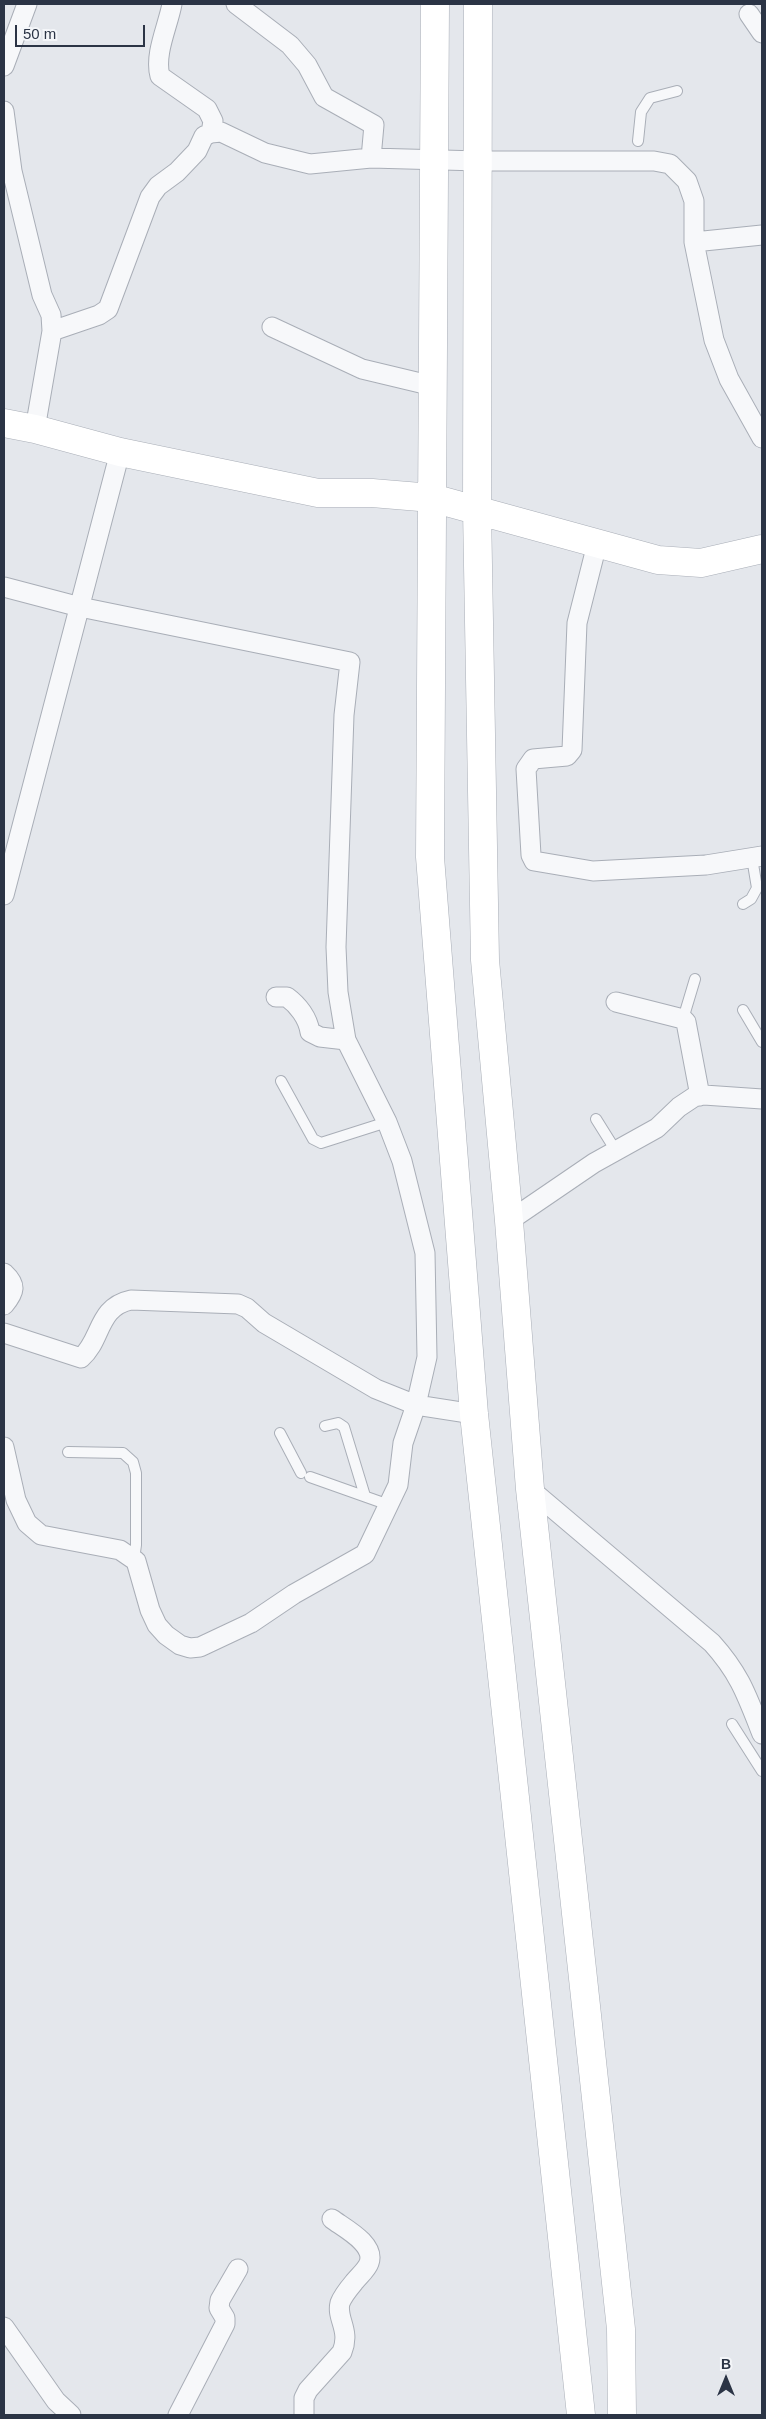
<!DOCTYPE html>
<html>
<head>
<meta charset="utf-8">
<style>
	body { margin:0 }
	#map { position:relative; width:766px; height:2419px; overflow:hidden; background:#e4e7ec; font-family:Arial,sans-serif }
	canvas { display:block }
	.frame { position:absolute; inset:0; border:5px solid #2b3445; pointer-events:none }
	.north { position:absolute; left:701px; top:2354px; width:50px; height:50px; -webkit-text-stroke:4px #f4f6f9; paint-order:stroke; rotate:0deg; font-size:14px; font-weight:700; line-height:20px; text-align:center; color:#2b3445 }
	.north::after { content:''; display:block; margin:auto; width:18px; height:22px; background:#2b3445; clip-path:polygon(50% 0,100% 100%,50% 72%,0 100%) }
	.scale { position:absolute; left:15px; top:25px; width:130px; height:22px; box-sizing:border-box; border:2px solid #2b3445; border-top:0; padding-left:6px; font-size:15px; line-height:18px; white-space:nowrap; color:#2b3445; -webkit-text-stroke:4px #f4f6f9; paint-order:stroke }
</style>
</head>
<body>
<div id="map">
<canvas width="766" height="2419"></canvas>
<div class="frame"></div>
<div class="north">B</div>
<div class="scale">50 m</div>
</div>
<script>
const g = document.querySelector('canvas').getContext('2d');
g.lineJoin = 'round';
function strokePath(path, color, width, dash) { g.strokeStyle = color; g.lineWidth = width; g.lineCap = dash ? 'butt' : 'round'; g.setLineDash(dash || []); g.stroke(path); }
const lane = new Path2D(`
	M638,141l3,-29 9,-14 27,-7
	M743,904l8,-5 6,-11 -5,-30
	M743,1010l19,32
	M683,1019l12,-40
	M281,1081l32,58 8,4 66,-21
	M596,1119l20,32
	M325,1426l13,-3 6,4 21,69
	M280,1433l21,40
	M68,1452l55,1 10,9 3,11v72l-2,14
	M310,1477l79,28
	M732,1724l30,47`);
const street = new Path2D(`
	M172,4c-4,22 -18,50 -12,72l47,33 6,12 -2,12
	M236,4l54,41 17,20 17,32 50,28 -3,33
	M749,14l13,19
	M4,66l23,-62
	M4,111l8,60 30,124 9,20 1,16 -17,98
	M694,242l68,-7
	M272,327l90,42 71,17
	M52,331l47,-16 9,-6 42,-112 8,-11 19,-14 20,-21 7,-15 7,-3 10,-1 44,21 45,11 61,-6 108,3h175l16,3 17,17 7,20v41l20,98 15,39 33,59
	M597,544l-20,79 -5,127 -5,6 -34,3 -7,10 5,86 3,6 59,10 113,-6 56,-9
	M4,587l76,20 270,55 -6,53 -8,232 2,45 8,48 41,82 15,39 23,92 2,104 -11,48 -13,38 -5,42 -33,69 -71,40 -43,29 -51,24 -10,1 -10,-3 -14,-10 -9,-10 -7,-15 -14,-49 -16,-11 -79,-15 -14,-12 -11,-23 -12,-53
	M4,895l116,-443
	M276,997h11c11,8 21,21 23,35l10,5 26,3
	M616,1002l67,17 3,3 14,74
	M509,1221l85,-58 63,-35 22,-21 15,-10 10,-2 58,4
	M4,1273c13,12 11,19 0,32
	M4,1333l77,25c21,-18 16,-51 50,-58l107,4 9,4 17,15 112,66 40,16 58,9
	M530,1489l182,154c28,31 35,53 50,91
	M4,2327l52,74 15,14
	M178,2415l47,-91v-6l-6,-10 1,-8 18,-31
	M304,2415v-17l4,-8 34,-38c9,-22 -6,-33 -2,-49 3,-8 10,-16 15,-22 5,-6 12,-12 14,-18 7,-19 -25,-35 -37,-44`);
const secondary = new Path2D(`
	M435,4l-5,853 44,557 107,1001
	M478,4l-1,505 8,451 24,261 21,268 91,840 1,86
	M4,423l31,6 85,23 198,41h54l60,5 226,62 43,3 61,-14`);
strokePath(lane, '#a9aeb7', 12);
strokePath(street, '#a9aeb7', 21);
strokePath(secondary, '#a9aeb7', 29);
strokePath(lane, '#f7f8fa', 10);
strokePath(street, '#f7f8fa', 19);
strokePath(secondary, '#fff', 28);
</script>
</body>
</html>
